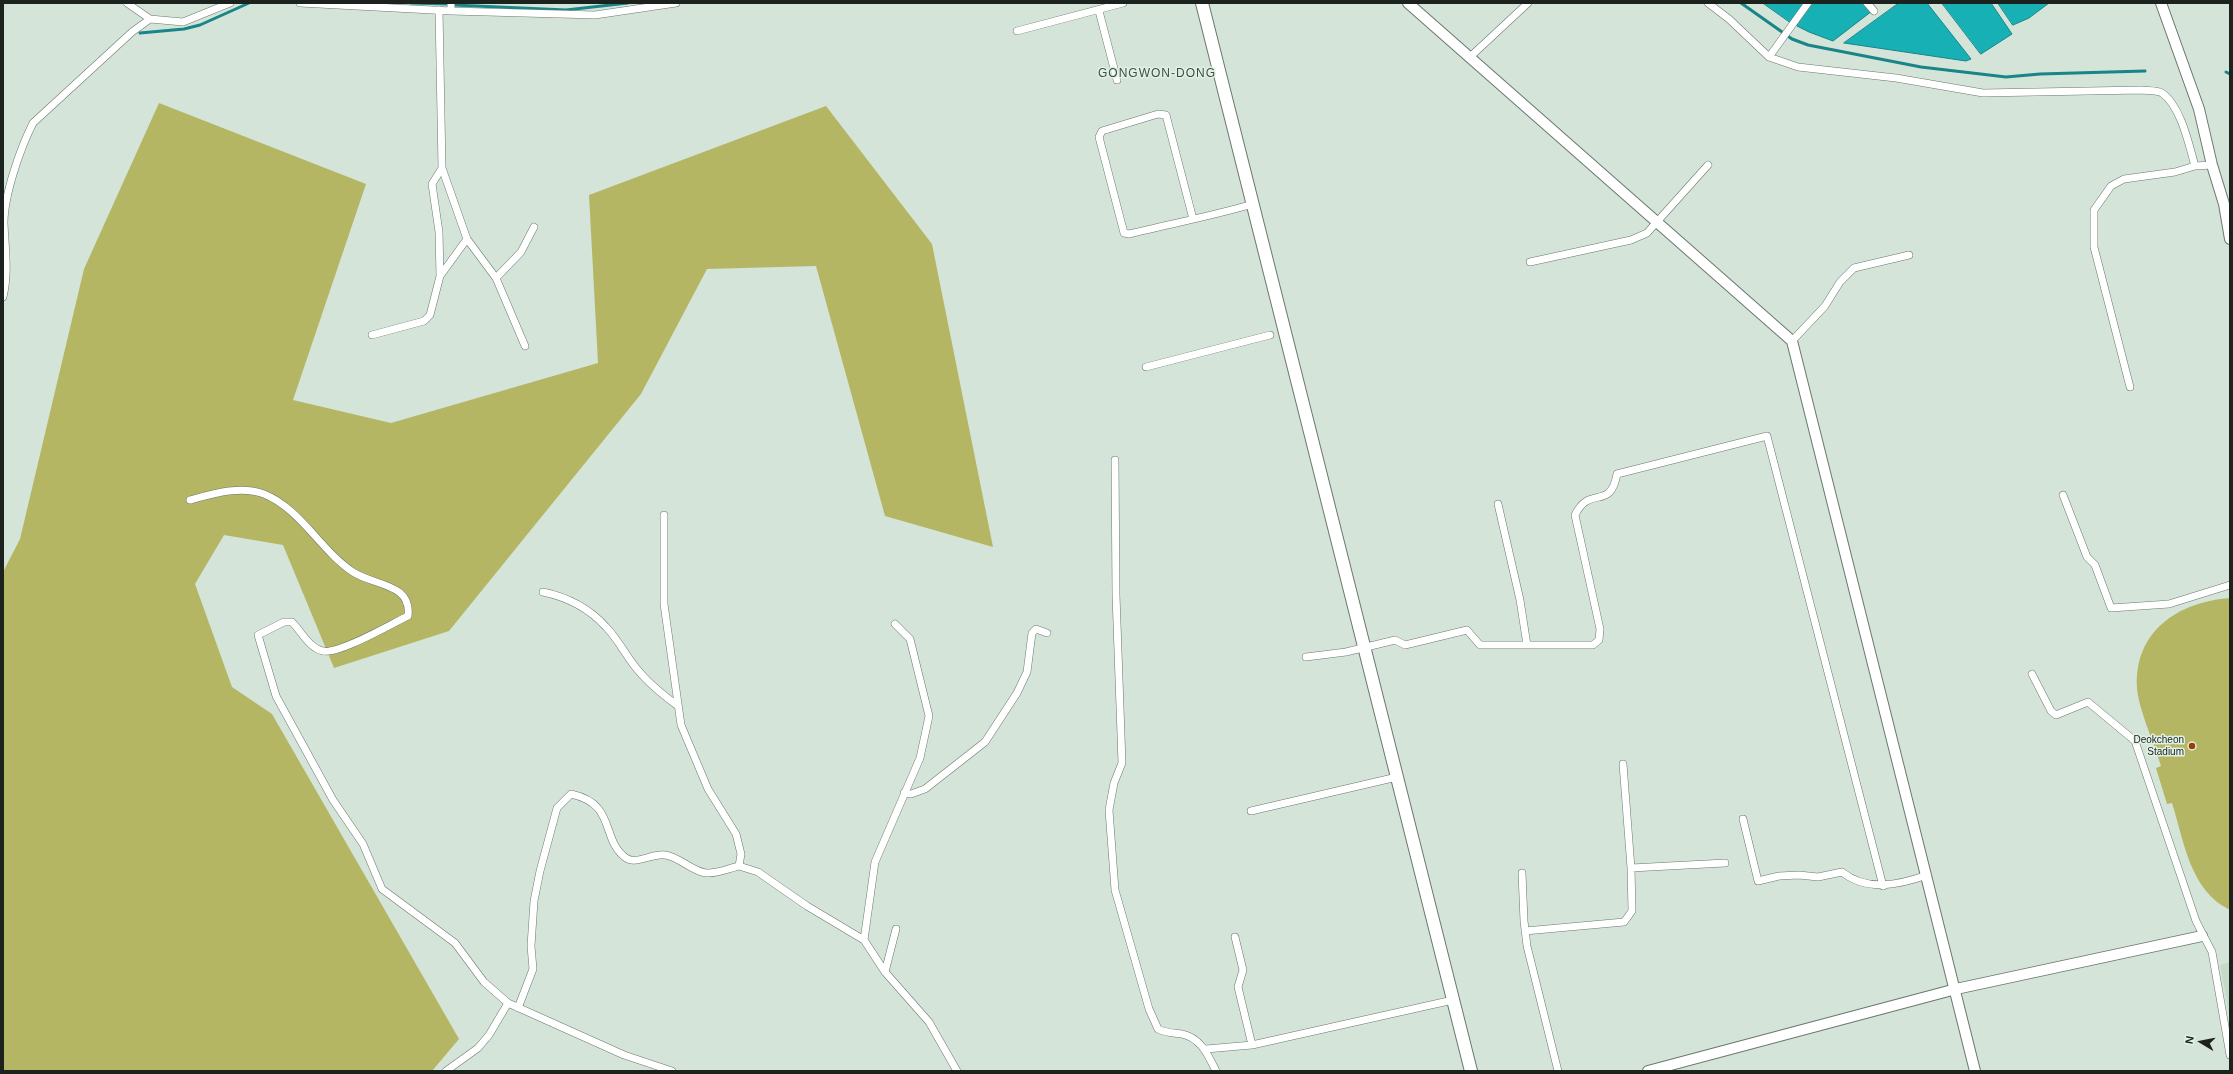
<!DOCTYPE html>
<html>
<head>
<meta charset="utf-8">
<style>
	body { margin:0 }
	#map { position:relative; width:2233px; height:1074px; overflow:hidden; background:#d4e4d8; font-family:Arial,sans-serif }
	canvas { display:block }
	.frame { position:absolute; inset:0; border:4px solid #1c221e; pointer-events:none }
	.north { position:absolute; left:2181px; top:1022px; width:40px; height:40px; -webkit-text-stroke:3px #e1f1e5; paint-order:stroke; rotate:280deg; font-size:11px; font-weight:700; line-height:16px; text-align:center; color:#1c221e }
	.north::after { content:''; display:block; margin:auto; width:14px; height:18px; background:#1c221e; clip-path:polygon(50% 0,100% 100%,50% 72%,0 100%) }
</style>
</head>
<body>
<div id="map">
<canvas width="2233" height="1074"></canvas>
<div class="frame"></div>
<div class="north">N</div>
</div>
<script>
const g = document.querySelector('canvas').getContext('2d');
g.lineJoin = 'round';
function fill(path, color) { g.fillStyle = color; g.fill(path, 'evenodd'); }
function strokePath(path, color, width, dash) { g.strokeStyle = color; g.lineWidth = width; g.lineCap = dash ? 'butt' : 'round'; g.setLineDash(dash || []); g.stroke(path); }
function drawText(font, color, halo, rows, align = 'center') {
  g.font = font + ' Arial,sans-serif'; g.lineWidth = 3; g.setLineDash([]); g.textBaseline = 'middle'; g.strokeStyle = halo; g.fillStyle = color; for (const [text, x, y, turn = 0] of rows) {
    g.save(); g.translate(x, y); g.rotate((+turn || 0) * Math.PI / 180); g.textAlign = isNaN(turn) ? turn : align; if (halo) g.strokeText(text, 0, 0); g.fillText(text, 0, 0); g.restore();
  }
}
fill(new Path2D(`
	M2230,962v57l-10,-54z`), '#c5dbca');
fill(new Path2D(`
	M159,103l207,81 -73,216 98,23 207,-60 -9,-168 237,-89 106,138 61,303 -108,-31 -69,-250 -109,3 -66,125 -192,237 -115,37 -51,-123 -59,-10 -29,49 37,103 40,27 187,325 -27,32h-429v-499l17,-33 64,-270z
	M2230,598v312c-40,-19 -46,-69 -58,-107l-5,1 -11,-36 5,-2c-6,-20 -23,-59 -24,-78 -3,-57 41,-86 93,-90z`), '#b5b664');
const water = new Path2D(`
	M1763,3h42l-15,19z
	M1812,3h53l7,8 -39,30 -24,-9 -12,-6z
	M1899,3h28l44,56 -5,2 -122,-18z
	M1942,3h49l21,31 -31,20z
	M1998,3h51l-20,15 -16,7z`);
fill(water, '#17b0b5');
strokePath(water, '#188588', 1);
strokePath(new Path2D(`
	M411,3l36,1
	M1741,3l51,36 16,6 113,22 85,10 34,-3 105,-3
	M454,5l112,5 62,-7
	M140,33l44,-4 16,-4 49,-22
	M2226,72l4,2`), '#188588', 3);
const street = new Path2D(`
	M127,3l23,16
	M300,3l151,8 144,4 81,-12
	M1708,3l21,16 40,38 29,10 98,11 87,15 158,-3c5,1 16,0 21,3 19,13 27,52 33,73
	M1867,3l7,8
	M439,10l3,158 25,71 29,39 29,68
	M451,11v-8
	M1099,11l18,69
	M1017,31l106,-28
	M1470,57l58,-54
	M1769,57l39,-54
	M1193,219l-27,-104 -8,-1 -56,17 -3,6 25,96 5,1c41,-10 83,-18 124,-30
	M1530,262l101,-22 16,-7 61,-68
	M440,276l-1,-44 -7,-48 10,-16
	M496,278l25,-26 13,-25
	M3,297c6,-25 2,-49 1,-74 0,-28 16,-74 29,-100l99,-91 18,-13 33,3 47,-19
	M372,335l52,-14 6,-6 10,-39 27,-37
	M1792,341l33,-35 15,-24 14,-14 55,-13
	M1146,367l124,-32
	M2130,387l-36,-140v-37l17,-24 13,-7 51,-7 20,-6 17,-1
	M1115,460l1,135 6,168 -8,20 -5,27 6,80 34,119 9,20c8,4 15,4 24,5 19,4 26,21 34,37
	M2063,495l24,62 8,8 16,43 58,-4 61,-19
	M190,500c22,-6 51,-15 74,-6 37,15 56,56 89,78 21,14 59,11 55,44 -17,8 -70,39 -85,35 -14,-3 -22,-20 -31,-29h-8l-26,13 18,61 57,104 30,44 19,45 73,54 29,39 24,21 116,52 48,16
	M1498,504l22,96 7,45
	M664,515v89l17,121 27,64 28,45 5,20 -2,12 19,6 49,34 57,34 21,32 44,50 28,49
	M543,592c24,5 46,16 63,35 12,12 20,29 31,42 12,15 26,26 41,37
	M1306,657l40,-5 49,-12 10,5 62,-15 13,15h113l6,-5 1,-11 -25,-114c15,-31 35,-3 42,-41l150,-38 116,450
	M2032,674l19,37 5,4 32,-13 47,39 61,180 16,31 18,103
	M904,793l7,1 14,-5 60,-47 32,-49 10,-21 5,-39 4,-4 11,4
	M1251,811l146,-34
	M1743,819l15,62 21,-5 20,-1 19,2 24,-5c25,20 57,13 85,3
	M1631,868l94,-5
	M1522,873l2,48 3,25 31,125
	M1525,931l99,-9 8,-11 -1,-43 -8,-104
	M1235,937l8,33 -5,17 14,58
	M864,940l11,-78 45,-104 9,-42 -19,-77 -15,-15
	M885,972l11,-43
	M518,1008l15,-39 -2,-23 3,-45 6,-30 17,-63 14,-14c46,10 29,45 55,64 10,7 27,-5 39,-3 15,2 26,16 41,18 10,1 24,-5 33,-7
	M1206,1049l46,-4 201,-45
	M446,1071l32,-23 11,-13 19,-32`);
const secondary = new Path2D(`
	M1408,3l384,338 183,730
	M2161,3l38,106 13,56 12,39 6,35
	M1648,1071l308,-82 246,-53`);
const primary = new Path2D(`
	M1202,3l269,1068`);
strokePath(street, '#6a786e', 8);
strokePath(secondary, '#6a786e', 12);
strokePath(primary, '#6a786e', 14);
strokePath(street, '#fff', 7);
strokePath(secondary, '#fff', 10);
strokePath(primary, '#fff', 12);
for (const [x, y, r, color] of [
	[2192,746,4,"#a03c05"]
]) { const dot = new Path2D(); dot.arc(x, y, r, 0, 2 * Math.PI); g.fillStyle = color; g.fill(dot); strokePath(dot, '#e1f1e5', 1.5); }
drawText('10px', '#1c221e', '#e1f1e5', [
	["Deokcheon",2184,740],
	["Stadium",2184,752]
], 'right');
g.letterSpacing = '1px';
drawText('12px', '#3f4d43', '#e1f1e5', [
	["GONGWON-DONG",1157,74]
]);
g.letterSpacing = '0px';
</script>
</body>
</html>
